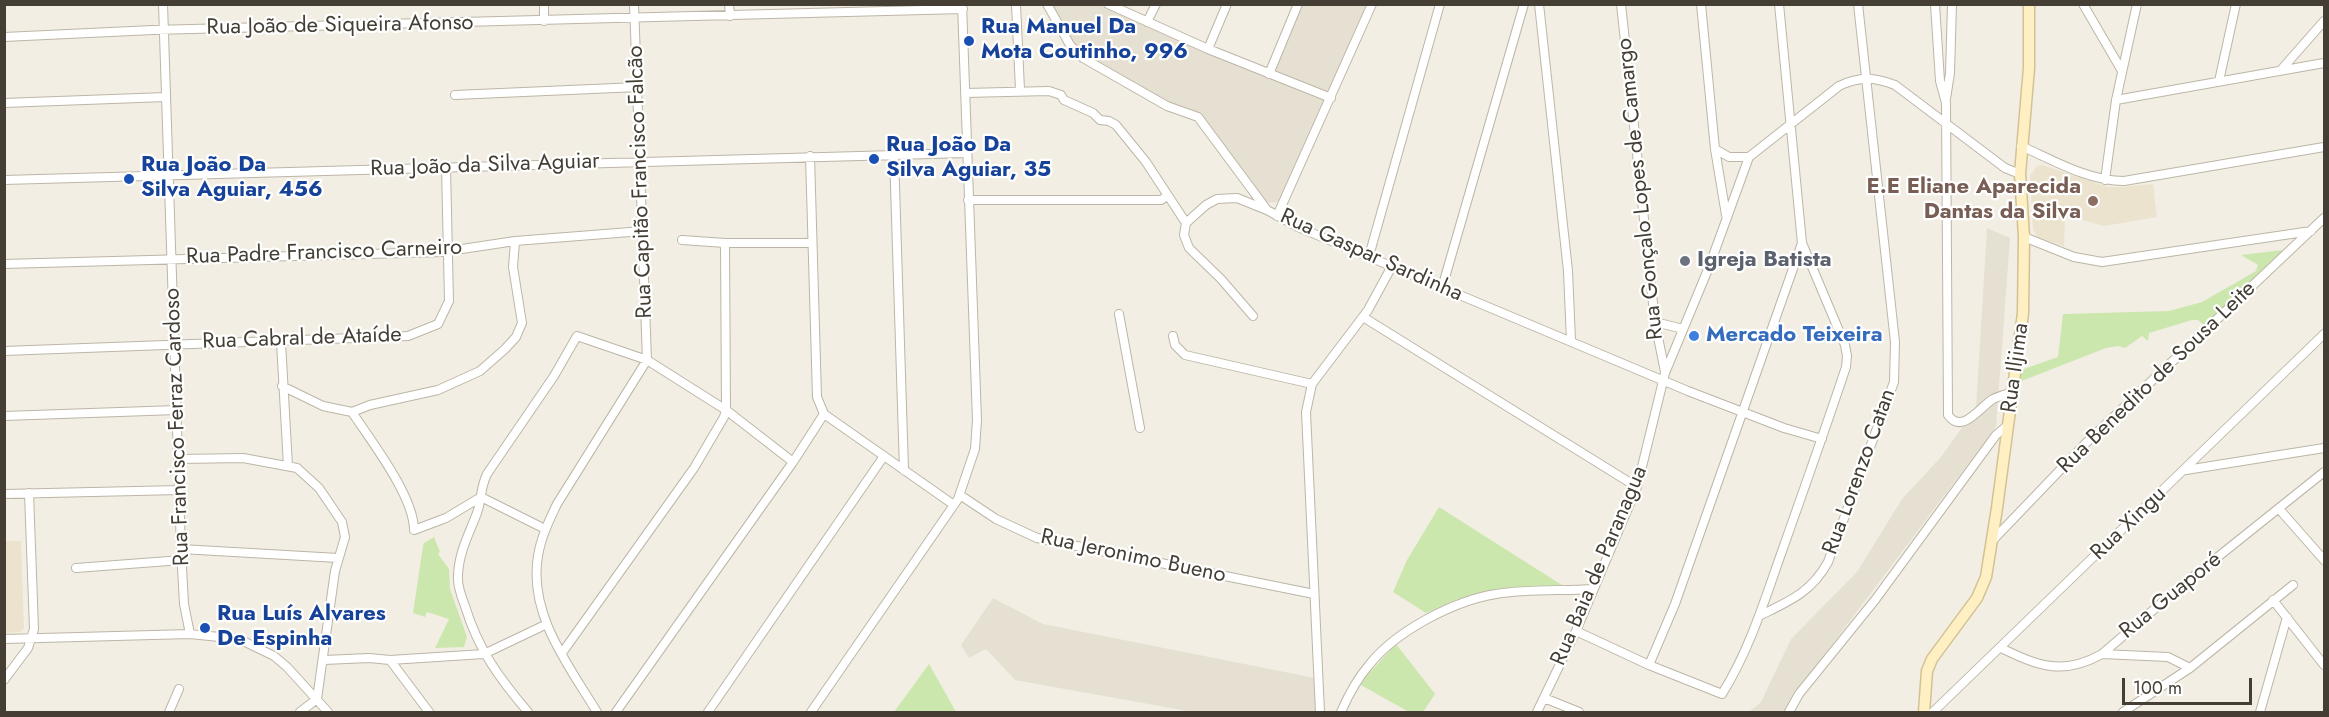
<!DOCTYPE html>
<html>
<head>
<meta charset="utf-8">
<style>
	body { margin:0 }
	#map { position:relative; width:2329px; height:717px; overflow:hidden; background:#f2eee4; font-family:Jost,sans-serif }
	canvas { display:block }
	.frame { position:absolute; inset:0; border:6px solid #443e34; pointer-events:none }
	.scale { position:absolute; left:2122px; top:678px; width:130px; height:27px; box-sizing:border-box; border:3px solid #443e34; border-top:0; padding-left:8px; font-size:18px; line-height:21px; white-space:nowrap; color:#443e34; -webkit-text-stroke:4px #fff; paint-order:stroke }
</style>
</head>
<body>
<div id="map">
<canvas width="2329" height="717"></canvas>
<div class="frame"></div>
<div class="scale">100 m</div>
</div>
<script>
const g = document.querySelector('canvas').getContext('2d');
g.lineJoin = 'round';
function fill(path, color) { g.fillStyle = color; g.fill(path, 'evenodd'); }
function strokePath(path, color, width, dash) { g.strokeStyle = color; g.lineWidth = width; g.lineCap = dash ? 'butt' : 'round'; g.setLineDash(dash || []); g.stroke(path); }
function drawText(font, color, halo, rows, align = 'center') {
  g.font = font + ' Jost,sans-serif'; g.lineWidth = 4.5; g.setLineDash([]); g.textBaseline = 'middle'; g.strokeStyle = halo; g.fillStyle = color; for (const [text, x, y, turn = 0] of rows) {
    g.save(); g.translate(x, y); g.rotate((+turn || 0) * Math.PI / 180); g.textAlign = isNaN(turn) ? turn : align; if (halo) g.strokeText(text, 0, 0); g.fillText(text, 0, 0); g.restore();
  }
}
fill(new Path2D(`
	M1048,5h63l159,72 31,-72h70l-91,197 -17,1 -61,-87 -35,-12 -80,-45 -20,-23z
	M1987,228l23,10 -14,189 -208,276 -3,9h-36l12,-10 30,-63 66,-67 45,-73 39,-42 35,-49z
	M993,598l50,26 272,54 3,34h-125l-178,-32 -29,-31 -17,9 -8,-13z`), '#e6e0d2');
fill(new Path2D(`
	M2042,165l66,22h14l31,-3 4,33 -53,9 -39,-11 -1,31 -27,-9 -4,-8 -3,-53 7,-10z
	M5,541h16l3,88 -4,3 -15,1z`), '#ebe3ce');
fill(new Path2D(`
	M2283,250l-79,75 -6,-5h-6l-43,13 -1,8 -6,-5 -17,12 -7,-2 -12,2 -87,34 2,-12 37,-13 5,-43 106,-3 33,-9 54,-31 2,-6 -17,-10z
	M1439,507l126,80 -82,6 -28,7 -29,13 -33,-21 14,-32z
	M434,537l6,15 -2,2 11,15 1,20 17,48 -3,10 -29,1 14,-29 -22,-7 -2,5 -12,-4 10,-67 1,-3z
	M1396,644l39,50 -12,18h-14l-50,-28z
	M929,664l27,48h-62z`), '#cce7ad');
const street = new Path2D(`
	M163,4l18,545 3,55 6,30
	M544,4v17
	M634,4l13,356
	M729,4l1,12
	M1016,4l4,86
	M1047,4l23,41 13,13 84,48 31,11 69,93 31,17 390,164 96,37 38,11
	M1108,4l100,45 123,49
	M1539,4l29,267 3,70
	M1621,4l34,318 10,50
	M1701,4l14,145 11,66
	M1935,4l5,77 6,22 2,312c14,20 32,-8 45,-16 6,-3 12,-5 19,-6
	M2083,4l39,67
	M1147,22l9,-18
	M4,37l149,-7 810,-21
	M1208,49l19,-45
	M2281,70l43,-49
	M1269,74l29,-70
	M2219,81l17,-77
	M965,93l84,-2 12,4 3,5 29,13 7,7 9,1 7,4 30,37 40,61
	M455,95l183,-8
	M1946,99l4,-26 2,-69
	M2116,100l208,-37
	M4,103l162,-6
	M2021,146c32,14 67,35 103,35l200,-34
	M1715,149l14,8h20
	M894,154l10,316
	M4,180l962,-27
	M2105,180l11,-80 21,-96
	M968,200h193l6,-4
	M1277,216l95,-212
	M2024,237l50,20 28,5 209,-31
	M682,240l43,3h86
	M1369,256l71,-252
	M4,264l438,-12 73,-11 128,-10
	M1442,288l82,-284
	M1119,314l21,114
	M1253,316l-32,-37 -32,-31 -5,-13 2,-12 20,-18 11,-6 20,-1 30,12
	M1363,317l274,170
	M1655,322l28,7
	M1173,336l2,9 10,10 127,29
	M281,342l7,124
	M4,351l404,-15 30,-12 11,-23 -3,-134
	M282,386l41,20 29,6c19,29 62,84 62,118l32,-12 35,-21
	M352,412l18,-7 68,-15 42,-19 25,-22 11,-12 6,-14 -9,-56 2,-26
	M824,414l130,91
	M4,416l173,-6
	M179,459l64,-1 54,10 22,20 23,34 3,15 -10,34 -18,128
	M2186,470l138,-22
	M4,494l176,-4
	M960,495l36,24 41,19 277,56
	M481,497l64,32
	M2280,510l44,50
	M1993,540l92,-96 239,-226
	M181,549l157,9
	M76,568l106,-8
	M2273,600l51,65
	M1759,616c30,-15 52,-23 69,-54l66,-180 1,-40 -37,-338
	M1576,631l73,34 26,-61 127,-361 -23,-239
	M4,639l186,-5 49,5 35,17 13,11 41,45
	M2001,648c37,18 62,28 101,6l77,-66 145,-116
	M562,653l132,-185 30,-51 2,-7 -1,-167
	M2102,654l66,3 22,11
	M324,660l45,-2 21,2 94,-6 63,-30
	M390,660l39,52
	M1649,665l73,29c27,-43 42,-92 59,-140 22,-62 44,-124 65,-187l1,-11 -2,-11 -43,-102
	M4,680l24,-32 6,-19 -5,-136
	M1544,698l35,14
	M169,712l10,-23
	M300,712l17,-13
	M528,712c-29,-34 -50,-63 -63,-106 -4,-10 -8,-21 -7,-31 1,-23 11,-41 19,-62 5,-14 3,-25 10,-39l67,-98 23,-40 70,24 79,50 67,52
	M597,712c-28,-46 -69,-98 -59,-156 3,-19 11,-35 19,-52l90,-144
	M616,712l177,-250 31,-48 -7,-17 -7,-241
	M708,712l176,-256
	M811,712l147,-213 17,-50 2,-29 -15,-416
	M1320,712l-14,-300 6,-28 56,-74 24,-44
	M1341,712c7,-16 16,-33 28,-47 27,-34 84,-64 127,-71 31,-5 65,-3 97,-5
	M1537,712l39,-81 61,-144 28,-114 44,-106 40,-110 90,-71c21,-10 35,-9 56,-1l110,83 15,6
	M1789,712l10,-18 76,-94 121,-165 12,-10
	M1933,712l391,-378
	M2123,712l67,-44 103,-83
	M2260,712l27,-95`);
const secondary = new Path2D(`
	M1924,712l3,-41 5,-12 45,-61 9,-21 11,-69 26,-195 1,-76 -4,-63 9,-106v-64`);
strokePath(street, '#bdb6a7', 10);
strokePath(secondary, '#d2c294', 13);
strokePath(street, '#fff', 8);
strokePath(secondary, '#fef0c2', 10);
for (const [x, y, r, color] of [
	[969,41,6,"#1a4fb4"],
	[874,159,6,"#1a4fb4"],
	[129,179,6,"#1a4fb4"],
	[2093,201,6,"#8d6e63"],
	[1685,261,6,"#6b7280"],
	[1694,336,6,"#3f7fe0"],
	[205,628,6,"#1a4fb4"]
]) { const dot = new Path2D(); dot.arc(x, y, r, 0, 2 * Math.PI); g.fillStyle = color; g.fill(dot); strokePath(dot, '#fff', 2); }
drawText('22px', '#443e34', '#fff', [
	["Rua João de Siqueira Afonso",340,26,-1],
	["Rua João da Silva Aguiar",485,166,-2],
	["Rua Capitão Francisco Falcão",641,182,-92],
	["Rua Gonçalo Lopes de Camargo",1641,189,-96],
	["Rua Padre Francisco Carneiro",324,253,-2],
	["Rua Gaspar Sardinha",1371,256,24],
	["Rua Cabral de Ataíde",302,339,-2],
	["Rua Iljima",2016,368,-82],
	["Rua Benedito de Sousa Leite",2157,378,-44],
	["Rua Francisco Ferraz Cardoso",178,427,-92],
	["Rua Lorenzo Catan",1860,472,-70],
	["Rua Xingu",2129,524,-44],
	["Rua Jeronimo Bueno",1133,557,12],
	["Rua Baia de Paranagua",1600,566,-67],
	["Rua Guaporé",2171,596,-39]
]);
drawText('bold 22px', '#164399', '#fff', [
	["Rua Manuel Da",981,28],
	["Mota Coutinho, 996",981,53],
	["Rua João Da",886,146],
	["Silva Aguiar, 35",886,171],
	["Rua João Da",141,166],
	["Silva Aguiar, 456",141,191],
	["Rua Luís Alvares",217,615],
	["De Espinha",217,640]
], 'left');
drawText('bold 22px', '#785e54', '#fff', [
	["E.E Eliane Aparecida",2081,188],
	["Dantas da Silva",2081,213]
], 'right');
drawText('bold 22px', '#5b616d', '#fff', [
	["Igreja Batista",1697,261]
], 'left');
drawText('bold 22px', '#366cbe', '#fff', [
	["Mercado Teixeira",1706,336]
], 'left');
</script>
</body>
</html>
